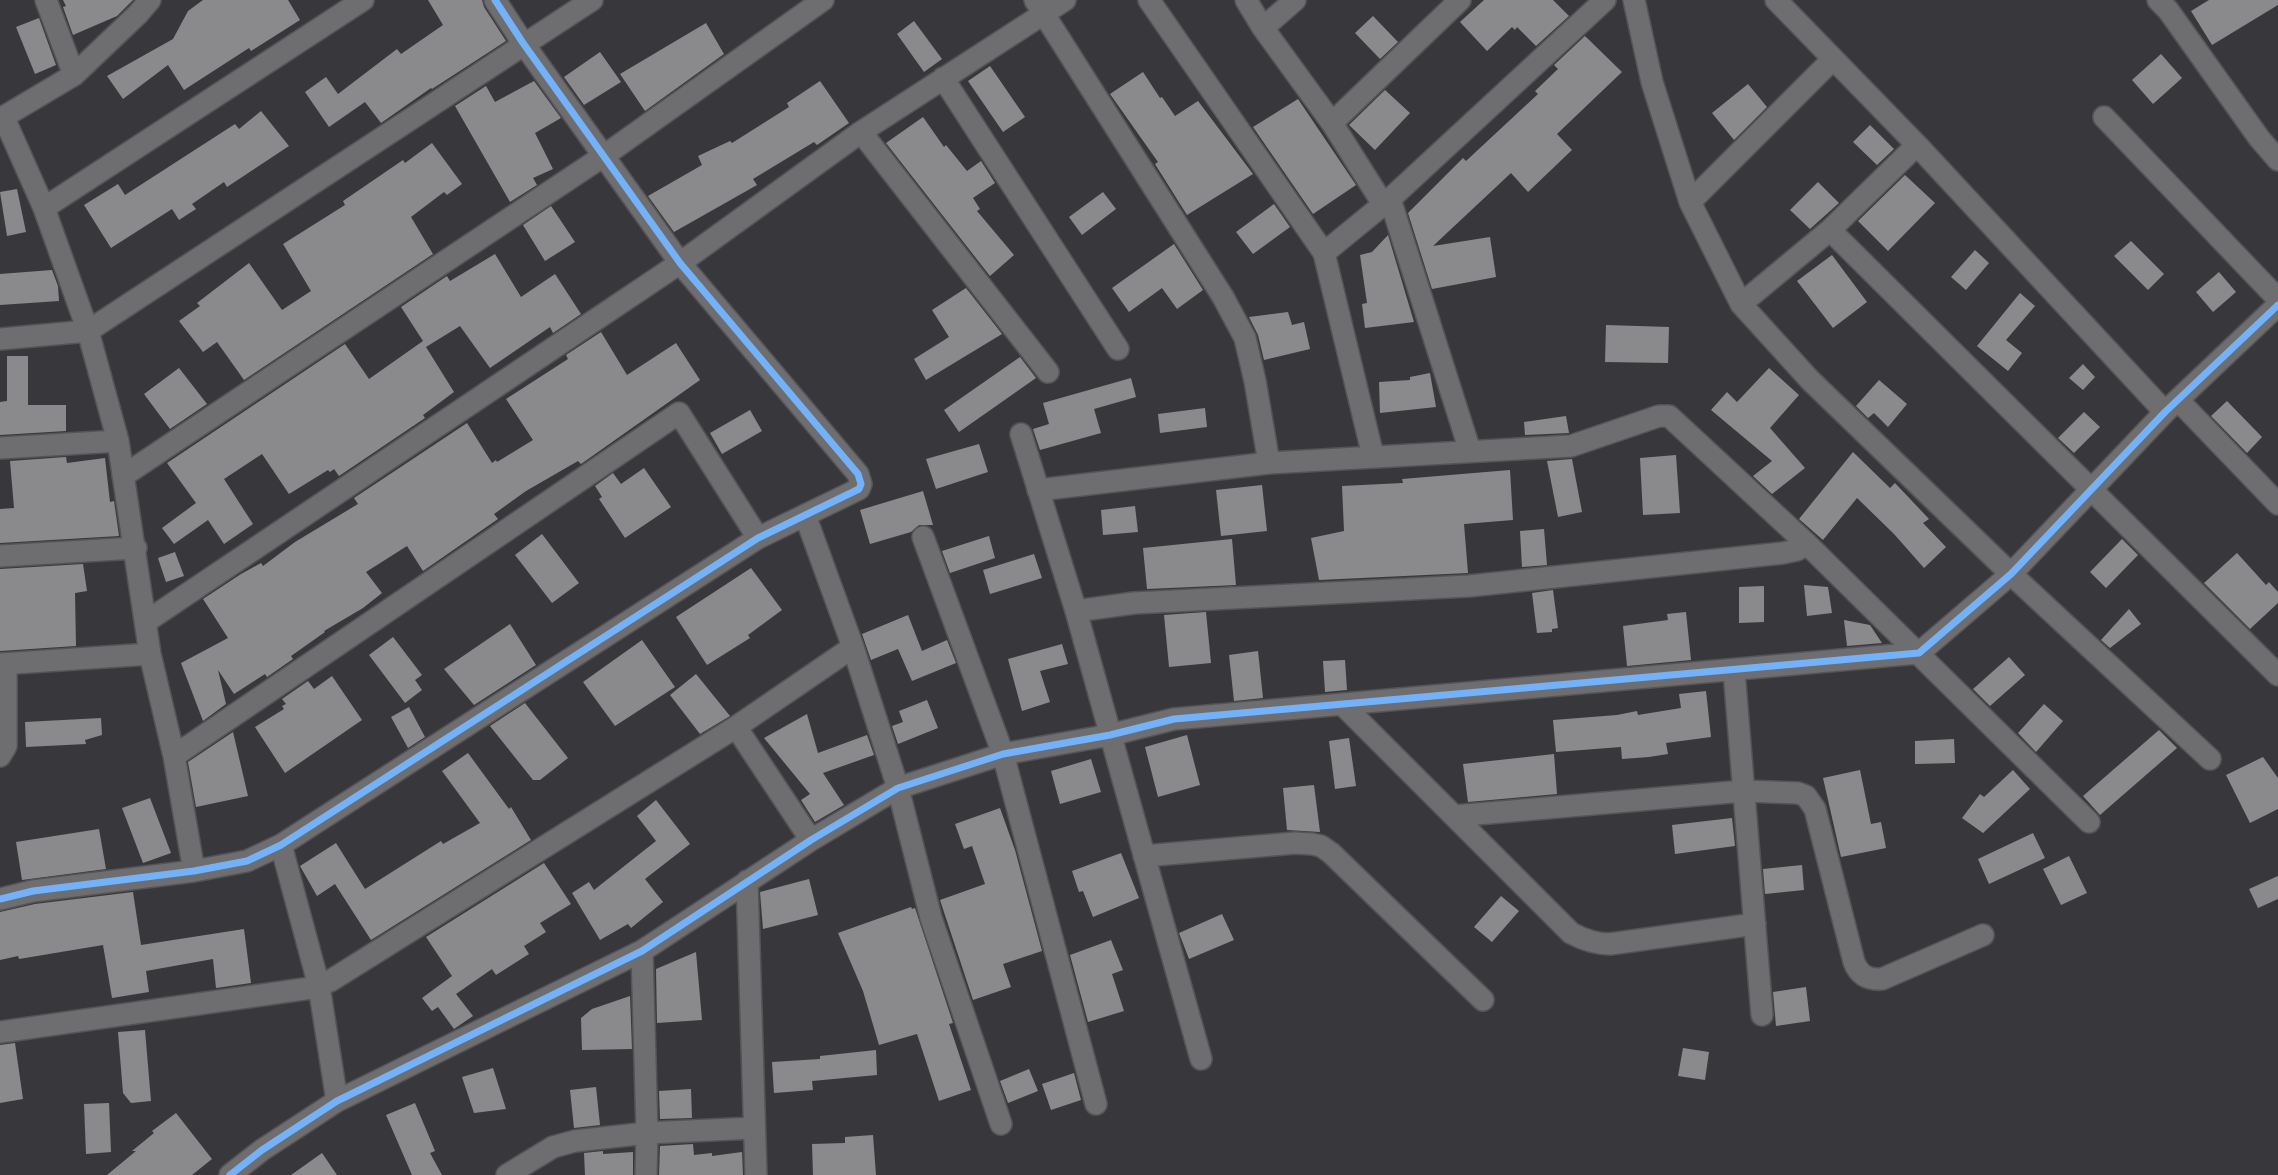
<!DOCTYPE html>
<html>
<head>
<meta charset="utf-8">
<style>
	body { margin:0 }
	canvas { display:block; background:#38383c }
</style>
</head>
<body>
<canvas width="2278" height="1175"></canvas>
<script>
const g = document.querySelector('canvas').getContext('2d');
g.lineJoin = 'round';
function fill(path, color) { g.fillStyle = color; g.fill(path, 'evenodd'); }
function strokePath(path, color, width, dash) { g.strokeStyle = color; g.lineWidth = width; g.lineCap = dash ? 'butt' : 'round'; g.setLineDash(dash || []); g.stroke(path); }
fill(new Path2D(`
	M63,0h70l-16,16 -44,19 -10,-28 3,-1z
	M203,0h85l12,20 -49,31 -2,-3 -65,42 -16,-25 -45,34 -16,-23 66,-37 15,-28z
	M428,0h54l2,7 22,34 -74,48 -1,-1 -50,35 -16,-21 -36,25 -24,-35 21,-15 12,17 59,-45 4,5 42,-29z
	M1484,0h69l16,16 -33,30 -19,-19 -2,3 -3,-3 -25,24 -27,-29z
	M2209,0h69v5l-66,40 -21,-34z
	M1373,16l25,26 -18,17 -25,-26z
	M39,18l17,47 -21,9 -19,-47z
	M914,21l28,38 -18,13 -27,-38z
	M706,23l18,31 -79,57 -25,-37z
	M1585,36l37,36 -65,62 15,16 -44,42 -17,-19 -78,73 57,-9 6,40 -64,12 -24,-76 55,-55 3,3 72,-67 -3,-3 23,-22 -4,-4z
	M600,52l21,30 -37,23 -20,-28z
	M2161,54l21,24 -29,26 -21,-24z
	M990,66l35,51 -22,15 -35,-51z
	M1143,72l17,26 2,-1 13,19 23,-15 55,73 -66,41 -32,-51 3,-2 -48,-68z
	M534,81l27,37 -26,15 18,36 -20,9 4,7 -27,17 -55,-96 31,-20 9,16z
	M820,81l29,42 -32,22 -3,-3 -61,37 4,6 -83,47 -26,-36 54,-31 -4,-9 32,-15 2,2 57,-36 -2,-4z
	M1748,84l19,23 -33,33 -22,-27z
	M1385,90l25,23 -35,37 -26,-25z
	M1298,99l58,86 -43,29 -60,-87z
	M261,111l28,35 -62,41 -3,-5 -32,22 4,5 -17,11 -7,-11 -61,39 -27,-43 34,-21 7,11 110,-71 4,5z
	M923,117l21,30 2,-2 21,26 14,-10 14,22 -22,15 7,11 -3,2 37,44 -24,21 -104,-133z
	M1870,125l24,24 -17,16 -24,-23z
	M432,143l30,41 -15,11 -3,-3 -33,25 22,37 -189,126 -27,-38 -14,10 -24,-31 21,-15 -3,-3 52,-40 33,47 29,-19 -28,-47 62,-39 -2,-4 60,-41 2,3z
	M1905,175l30,28 -47,48 -30,-30z
	M1818,182l21,21 -29,26 -20,-19z
	M17,189l9,43 -19,4 -7,-44z
	M1103,192l13,17 -34,26 -13,-18z
	M1274,204l16,23 -37,27 -17,-22z
	M551,206l24,36 -30,19 -22,-36z
	M1388,235l26,87 -49,6 -3,-24 5,-1 -7,-48 12,-3z
	M2131,241l33,33 -16,16 -34,-34z
	M1174,244l29,46 -26,19 -15,-21 -33,24 -17,-24z
	M1975,250l14,13 -23,27 -15,-13z
	M495,254l26,43 34,-23 26,40 -28,19 -3,-6 -60,41 -30,-42 -34,21 28,45 -31,23 2,3 -86,58 -5,-7 -4,3 -2,-2 -39,24 -27,-40 -38,25 29,45 -29,20 -16,-24 -34,24 -12,-16 34,-25 -29,-40 178,-119 24,35 54,-38 -22,-34 46,-31 3,5z
	M1832,255l35,47 -34,26 -36,-47z
	M52,270l6,16 1,15 -59,4v-31z
	M2219,272l17,20 -23,20 -17,-20z
	M966,288l36,46 -76,46 -12,-21 35,-22 -17,-27z
	M2020,293l15,13 -29,34 16,13 -14,18 -31,-25z
	M1288,312l4,13 12,-3 6,27 -46,11 -6,-25 -9,-18z
	M1606,325l63,2 -1,36 -63,-1z
	M601,332l26,43 49,-32 24,37 -119,84 -3,-3 -52,30 -32,23 4,5 -75,52 -16,-25 -41,26 16,21 -19,15 -39,23 1,1 -34,24 2,3 -26,18 -2,-3 -31,20 -16,-24 8,34 -23,17 -22,-58 47,-25 -25,-39 38,-25 20,-11 2,3 32,-24 63,-38 -4,-6 113,-75 25,40 4,-3 1,2 36,-22 -27,-41 62,-40 -2,-4z
	M7,356h21v49h38v26l-66,4v-33l7,-1z
	M1020,357l16,21 -77,54 -15,-22z
	M2083,364l12,13 -12,13 -14,-12z
	M179,368l28,36 -37,25 -26,-35z
	M1769,368l30,27 -29,33 35,40 -33,26 -19,-18 19,-15 -61,-51 16,-18 10,10z
	M1430,373l6,34 -56,6 -1,-31 31,-2v-3z
	M1131,378l5,19 -42,12 7,24 -61,17 -7,-21 16,-5 -6,-21z
	M1879,380l28,24 -19,23 -14,-14 -6,5 -12,-12z
	M2227,401l35,36 -15,16 -36,-37z
	M1205,408l2,19 -47,6 -2,-19z
	M750,410l12,21 -40,23 -12,-21z
	M2084,412l16,15 -26,26 -16,-15z
	M1566,416l3,17 -44,2 -1,-13z
	M979,444l9,28 -52,17 -10,-30z
	M1853,452l37,36 5,-5 34,36 -6,4 23,24 -22,21 -30,-34 -37,-36 -34,42 -24,-21z
	M1676,455l4,58 -37,2 -3,-57z
	M66,457l1,6 38,-5 5,44 4,-1 5,35 -119,7v-34l14,-1 -4,-47z
	M1572,459l10,53 -24,5 -11,-56z
	M644,468l27,39 -46,31 -26,-39 3,-2 -7,-11 18,-13 8,11z
	M1510,470l3,50 -49,4 4,49 -149,7 -8,-42 33,-7 -2,-45 61,-3 -1,-4z
	M1262,485l5,46 -46,5 -5,-46z
	M923,491l10,34h-14l-8,7 -41,12 -10,-34z
	M1135,506l3,26 -35,3 -2,-25z
	M1544,529l3,36 -25,2 -2,-36z
	M542,534l37,49 -27,20 -37,-48z
	M989,536l6,22 -45,15 -8,-22z
	M1232,539l4,46 -89,4 -4,-41z
	M2122,539l16,16 -32,33 -16,-16z
	M175,552l9,24 -18,6 -8,-24z
	M2237,553l29,32 3,-3 9,10v11l-28,26 -46,-46z
	M1034,554l8,24 -52,16 -7,-24z
	M83,564l4,27 -12,2 1,53 -76,5v-82z
	M751,568l31,42 -34,25 2,3 -43,27 -31,-48z
	M1804,585l24,2 4,26 -25,3z
	M1764,586v36l-25,1v-36z
	M1553,590l5,38 -6,1v3l-15,1 -5,-40z
	M2129,609l12,15 -31,24 -9,-8z
	M1206,612l5,51 -42,4 -5,-52z
	M1686,612l5,48 -64,6 -4,-40 45,-6 -1,-6z
	M908,615l14,36 25,-11 9,23 -44,18 -14,-32 -27,11 -9,-26z
	M1844,620l26,5 12,18 -35,3z
	M510,624l26,41 -62,40 -30,-36z
	M393,637l29,38 -7,5 7,10 -17,13 -36,-48z
	M642,640l33,47 -60,39 -32,-44z
	M1062,644l6,20 -28,7 10,31 -28,9 -14,-52z
	M1258,651l5,47 -29,3 -5,-46z
	M2009,657l16,18 -35,31 -17,-17z
	M1345,660l2,30 -22,2 -2,-31z
	M696,674l34,42 -30,18 -30,-39z
	M332,676l30,44 -77,53 -30,-46 29,-18 -2,-3 4,-2 -4,-5 26,-18 6,8z
	M1706,691l5,46 -45,6 2,11 -19,3 -27,2 -1,-12 -65,5 -3,-32 64,-5 20,-4 1,4 43,-7 -2,-14z
	M927,700l11,28 -40,16 -6,-18 11,-4 -4,-11z
	M525,703l43,55 -28,22h-7l-43,-54z
	M2044,704l19,17 -27,31 -18,-19z
	M409,707l16,30 -17,11 -17,-31z
	M807,714l11,39 49,-18 7,20 -51,18 21,32 -29,17 -14,-22 9,-6 -46,-56z
	M101,718l1,17 -17,5 1,4 -60,3 -1,-25z
	M2159,730l18,18 -77,67 -17,-19z
	M233,732l15,64 -52,11 -8,-45z
	M1187,735l13,50 -42,12 -13,-50z
	M1349,738l7,48 -21,3 -6,-48z
	M1954,739l1,24 -40,1v-23z
	M468,753l41,56 2,-2 20,33 -160,100 -36,-56 -18,12 -17,-30 36,-23 29,46 76,-48 2,3 37,-21 -38,-52z
	M1554,754l3,40 -89,8 -5,-38z
	M2263,757l15,21v31l-28,14 -24,-48z
	M1091,759l10,33 -41,12 -9,-33z
	M1860,770l11,54 10,-2 5,26 -45,9 -18,-79z
	M2013,770l17,19 -47,44 -21,-15 18,-24 4,3z
	M1314,785l6,47 -33,-2 -4,-42z
	M150,798l21,55 -28,10 -21,-55z
	M656,800l34,44 -45,35 18,23 -32,26 -3,-4 -28,16 -28,-47 17,-11 5,8 62,-49 -19,-25z
	M1000,808l15,42 27,101 -39,13 8,23 -38,13 -33,-100 45,-16 -13,-38 -8,3 -9,-25z
	M1732,818l3,28 -60,8 -3,-29z
	M99,829l7,40 -84,11 -6,-38z
	M2033,833l12,25 -56,26 -11,-25z
	M1121,853l18,45 -46,19 -10,-26 -4,1 -7,-21z
	M2069,856l18,37 -26,12 -18,-36z
	M544,863l27,41 -31,19 6,9 -22,14 5,8 -33,21 -4,-6 -36,25 17,22 -19,13 -16,-22 -6,4 -10,-13 30,-22 -26,-39z
	M1802,865l2,25 -39,4 -2,-25z
	M2278,876v23l-20,9 -9,-19z
	M809,879l9,36 -55,14 -3,-37z
	M133,892l8,53 103,-16 7,54 -35,5 -3,-29 -67,12 3,21 -37,6 -9,-53 -84,14 -1,-3 -18,4v-48l35,-8z
	M1501,896l18,15 -27,31 -18,-15z
	M911,907l1,2 3,-1 38,115 -4,1 22,66 -32,11 -22,-67 -38,11 -16,-54 -25,-58z
	M1222,914l12,26 -45,19 -10,-26z
	M1111,940l12,30 -11,4 12,37 -36,11 -18,-67z
	M696,952l6,68 -45,3 -1,-54z
	M1806,987l4,34 -34,5 -3,-34z
	M630,996l2,53 -50,1 -1,-32 11,-9z
	M145,1030l6,71 -20,2 -8,-10 -5,-61z
	M15,1043l8,56 -23,4v-58z
	M1683,1048l26,4 -4,28 -27,-4z
	M876,1050l1,25 -65,6 1,9 -39,3 -2,-31 48,-3v-3z
	M493,1068l13,41 -32,4 -12,-36z
	M1029,1069l9,22 -30,12 -8,-22z
	M1074,1073l7,27 -30,10 -9,-26z
	M596,1087l4,38 -26,3 -4,-38z
	M691,1089l1,29 -32,1 -1,-28z
	M109,1103l2,49 -25,2 -2,-50z
	M415,1103l20,48 -5,2 12,22h-30l-26,-60z
	M176,1113l36,46 -20,16h-85l29,-24h-4l22,-18 -2,-2z
	M873,1135l3,40h-63l-1,-31 33,-1v-6z
	M693,1144l1,11 18,-2v3l30,-4 1,23h-84l1,-29z
	M603,1151v3l30,-2v23h-48l-1,-22z
	M322,1153l15,22h-46z`), '#8a8a8d');
const street = new Path2D(`
	M46,0l28,75
	M1035,0l188,297 22,41 10,43 14,82
	M1149,0l175,253 49,203
	M1246,0l17,28 69,95 51,81
	M1634,0l18,82 38,120 51,102 69,76 201,194 199,185
	M1776,0l141,145 248,267
	M2158,0l10,10 91,128 19,22
	M1263,28l32,-28
	M943,78l175,271
	M2104,117l174,182
	M4,118l40,90 44,123 30,110 32,213 24,102
	M0,119l74,-44 64,-61 12,-14
	M1332,123l128,-123
	M861,132l187,240
	M1390,199l80,252
	M1690,202l143,-143
	M44,208l319,-208
	M1830,230l448,445
	M1324,253l66,-54 215,-199
	M1741,304l89,-74 87,-85
	M0,339l88,-8 504,-331
	M2178,400l100,104
	M1021,434l55,177 125,448
	M0,448l118,-7
	M123,476l482,-321 218,-155
	M1038,490l231,-27 302,-17 88,-30h10l138,128 282,278
	M805,515l48,132 45,141 33,130 70,206
	M923,537l80,217 93,350
	M0,556l136,-8
	M1076,611l58,-8 335,-17 314,-33 14,-3 10,-6
	M147,621l533,-358 181,-131 204,-132
	M0,664l150,-10
	M1734,671l28,344
	M1342,704l229,229c13,7 24,11 39,11l145,-20
	M736,727l75,113
	M0,756l6,-10v-82
	M1454,816l290,-25 54,2 8,3 9,13 39,153c5,13 14,18 28,17l101,-44
	M281,845l38,141 18,115
	M1144,856l151,-13 17,1 9,2 10,7 152,147
	M194,871l-20,-115 505,-343 79,125
	M747,881l9,294
	M0,899l33,-8 161,-20 53,-10 34,-16 477,-307 101,-49 2,-5 -3,-10 -178,-211 -157,-220 -28,-43
	M642,951l5,182 -1,42
	M0,1032l311,-44 19,-7 406,-254 117,-80
	M230,1175l32,-25 75,-49 305,-150 169,-111 87,-52 105,-34 107,-19 64,-16 745,-66 92,-79 154,-162 113,-107
	M507,1175l46,-28 22,-6 72,-8 107,-5`);
strokePath(street, '#545457', 24);
strokePath(street, '#6e6e71', 21);
strokePath(new Path2D(`
	M0,899l33,-8 161,-20 53,-10 34,-16 477,-307 101,-49 2,-5 -3,-10 -178,-211 -157,-220 -28,-43
	M230,1175l32,-25 75,-49 305,-150 169,-111 87,-52 105,-34 107,-19 64,-16 745,-66 92,-79 154,-162 113,-107`), '#73b2f8', 7);
</script>
</body>
</html>
